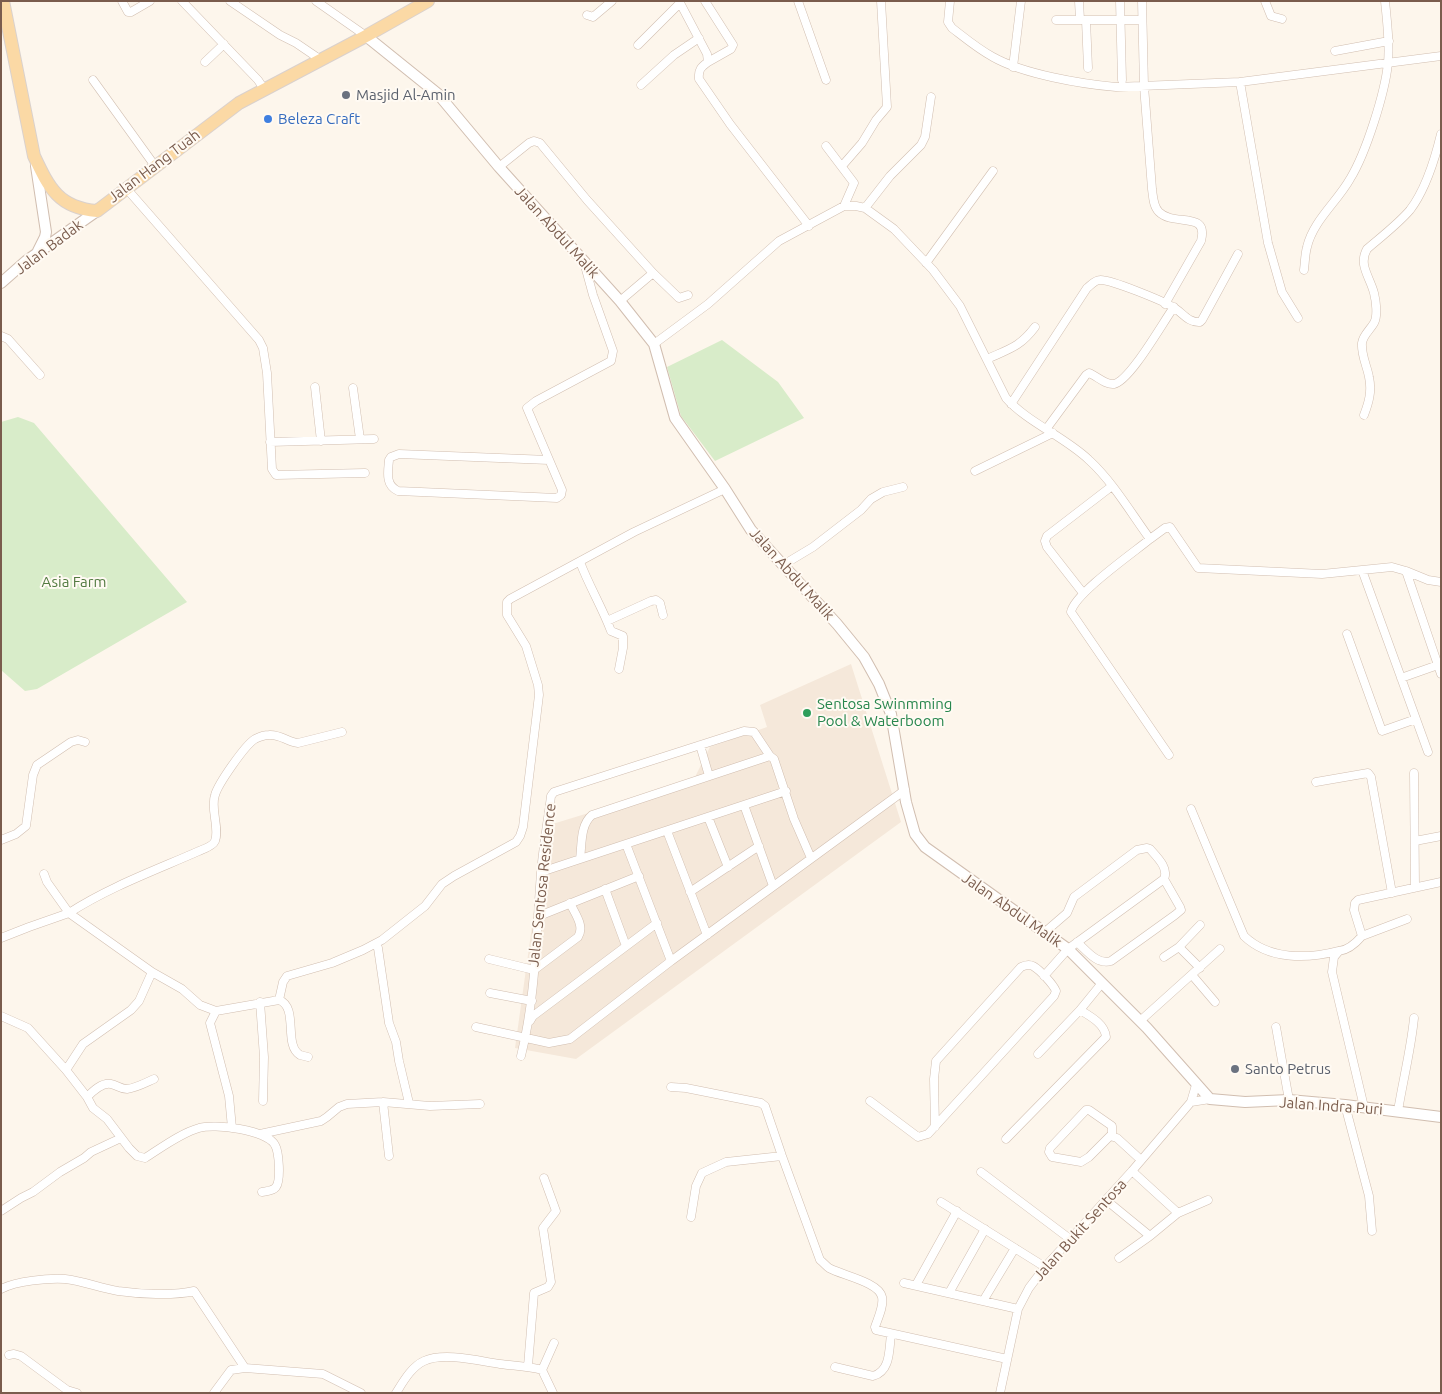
<!DOCTYPE html>
<html>
<head>
<meta charset="utf-8">
<style>
	body { margin:0 }
	#map { position:relative; width:1442px; height:1394px; overflow:hidden; background:#fdf6ec; font-family:Ubuntu,sans-serif }
	canvas { display:block }
	.frame { position:absolute; inset:0; border:2px solid #7a5c4d; pointer-events:none }
</style>
</head>
<body>
<div id="map">
<canvas width="1442" height="1394"></canvas>
<div class="frame"></div>
</div>
<script>
const g = document.querySelector('canvas').getContext('2d');
g.lineJoin = 'round';
function fill(path, color) { g.fillStyle = color; g.fill(path, 'evenodd'); }
function strokePath(path, color, width, dash) { g.strokeStyle = color; g.lineWidth = width; g.lineCap = dash ? 'butt' : 'round'; g.setLineDash(dash || []); g.stroke(path); }
function drawText(font, color, halo, rows, align = 'center') {
  g.font = font + ' Ubuntu,sans-serif'; g.lineWidth = 4; g.setLineDash([]); g.textBaseline = 'middle'; g.strokeStyle = halo; g.fillStyle = color; for (const [text, x, y, turn = 0] of rows) {
    g.save(); g.translate(x, y); g.rotate((+turn || 0) * Math.PI / 180); g.textAlign = isNaN(turn) ? turn : align; if (halo) g.strokeText(text, 0, 0); g.fillText(text, 0, 0); g.restore();
  }
}
fill(new Path2D(`
	M851,664l50,158 -325,237 -61,-11 31,-222 147,-45 17,-34 57,-20 -7,-22z`), '#f5e8da');
fill(new Path2D(`
	M722,340l56,42 26,36 -89,43 -34,-45 -14,-49z
	M18,417l16,6 153,179 -150,87 -12,2 -24,-21v-248z`), '#d8ecc9');
const minor = new Path2D(`
	M122,1l6,11h3l19,-11
	M182,1l76,79 6,9
	M230,1l50,34 16,8 25,17
	M316,1l50,35
	M679,1l28,53 1,8c-7,5 -10,8 -9,17l31,45 79,102
	M705,1l28,44 -2,4 -23,13
	M798,1l28,79
	M950,1l-2,21 4,6c13,10 26,21 41,29 30,17 88,27 123,30l124,-5 201,-26
	M1079,1l1,19
	M1120,1l2,79
	M1142,1l2,85 8,103c1,7 1,17 7,23 15,15 50,-2 42,29l-36,63
	M1265,1l6,15 11,3
	M587,15l6,2 19,-16
	M1056,20h86
	M1086,20l2,48
	M638,45l42,-42
	M1335,51l54,-10
	M205,62l19,-18
	M1013,67l8,-66
	M93,80l62,86
	M1240,82l28,161 14,49 16,26
	M641,85l33,-30 25,-17
	M826,146l28,37 -10,23
	M842,166l20,-23 14,-23 11,-13 -6,-106
	M499,167l30,-24 5,-2 6,2 47,57 66,73 -33,28
	M126,188l133,152 4,8 4,25 5,96 4,6 89,-2
	M865,208l25,-32 31,-31 4,-8 6,-40
	M926,263l67,-92
	M1304,270c1,-8 1,-16 3,-23 6,-26 30,-45 43,-68 16,-26 35,-86 38,-116 2,-21 -1,-41 -3,-62
	M653,273l26,25 9,-3
	M1,336l7,3 32,36
	M654,344l54,-40 71,-63 65,-35h12l9,2 29,21 39,41 27,36 46,92c21,24 59,39 83,62 24,22 42,53 61,79l15,-11 5,-1 28,41 124,6 70,-7 14,4 22,9 13,2
	M987,359c22,-10 33,-12 48,-32
	M315,387l6,54
	M353,388l7,51
	M1011,404l76,-116c4,-3 8,-8 13,-8 10,-1 63,21 73,27 9,5 15,16 27,15l2,-2 36,-66
	M1364,415c5,-13 8,-24 5,-38 -2,-11 -8,-22 -7,-34 1,-8 8,-13 12,-20 4,-7 2,-22 0,-30 -4,-16 -16,-28 -7,-44 14,-12 31,-25 43,-39 16,-21 25,-51 31,-76
	M1047,428l39,-53 3,-2c8,3 16,12 25,11 16,-3 49,-62 60,-77
	M270,442l104,-3
	M549,460l-150,-6 -8,3 -2,3c-1,12 -4,25 9,31l159,7 4,-3 1,-5 -35,-82 9,-7 75,-40 2,-10 -20,-56 -9,-33
	M975,471l78,-38
	M1150,539c-17,14 -76,55 -79,73l98,143
	M580,562c9,24 22,45 31,69l12,5v12l-4,21
	M783,565l30,-18 48,-37 10,-11 12,-7 20,-5
	M1362,570l66,182
	M1406,571l35,103
	M1083,593l-36,-46 -2,-6 2,-5 65,-50
	M607,621l44,-20 5,-1 4,3 3,12
	M1347,634l35,97 34,-12
	M1401,678l37,-13
	M342,732l-44,11c-10,-1 -18,-9 -29,-8 -4,0 -10,2 -14,4 -10,6 -37,45 -40,56 -5,14 5,33 0,46 -2,5 -11,8 -16,10 -43,19 -90,36 -130,62l83,59 30,17 18,16 16,6 63,-11 4,-18 4,-6 45,-13 31,-13 19,-10 43,-34 17,-22 12,-8 62,-34 4,-6 3,-9 16,-132 -1,-10 -12,-39 -19,-31v-13l3,-3 124,-67 91,-43
	M700,745l9,31
	M1414,773l1,114
	M1316,782l52,-9 3,4 21,116
	M744,805l29,81
	M1191,809l53,127c25,24 63,23 94,15
	M708,817l20,50
	M667,831l40,104
	M1,840l15,-6 10,-8 7,-51 4,-10 34,-23 7,-2 7,2
	M1415,841l26,-5
	M626,844l45,117
	M580,859c2,-14 0,-34 12,-44l178,-59 4,3 20,60 17,39
	M541,872l245,-81
	M605,889l21,57
	M690,892l69,-46
	M539,916l100,-40
	M1362,936l45,-17
	M1,938l28,-11 40,-14 -22,-31 -3,-8
	M1077,942c10,9 20,23 34,19l64,-46 6,-5 -1,-3 -16,-28
	M375,944l3,4 11,75 7,19 3,19 10,42
	M1164,957l15,-10
	M489,959l45,11 44,-33c7,-11 -3,-23 -8,-34
	M1200,968l-21,-21 21,-22
	M1192,975l23,27
	M1044,976l24,-27 96,-70c5,-11 -7,-22 -14,-30l-3,-1 -10,2 -63,47 -7,16 -22,19
	M490,993l42,8
	M279,1000c20,7 4,45 21,55 0,0 8,2 8,2
	M260,1002l4,55 -1,44
	M216,1011l-6,12 19,73 3,32
	M1,1016l27,12 38,42 21,27 6,11 14,11 22,29 8,8 8,2c16,-10 36,-25 54,-30 15,-5 68,2 76,17 4,7 6,35 1,42 -3,4 -9,4 -14,5
	M530,1021l3,-5 124,-93
	M1140,1021l80,-72
	M476,1027l73,16 21,-4 101,-78 234,-171
	M1276,1027l13,73
	M1038,1054l42,-44 22,-27
	M521,1056c15,-60 15,-122 20,-183 2,-26 7,-52 10,-77l3,-4 190,-61 10,1 16,24
	M66,1070l17,-26 48,-34 8,-9 13,-29
	M671,1087l15,1 75,15 4,3 17,50 38,104c3,2 6,6 9,8 12,7 50,14 53,29 2,9 -4,21 -7,30l1,3 131,29
	M87,1097c6,-6 15,-15 24,-13 6,1 9,5 16,5 9,-1 18,-6 27,-10
	M870,1101l48,36 10,-3 126,-138 2,-5c-3,-7 -16,-21 -23,-25 -4,-2 -8,-1 -12,1l-85,94 -2,18 1,48
	M383,1102l6,54
	M1191,1102l19,-3
	M1345,1105l24,91 3,35
	M1364,1107l-32,-135 2,-15 5,-6c10,-1 17,-8 23,-15l-8,-26 1,-7 3,-3 83,-18
	M1398,1111c5,-31 13,-62 16,-93
	M260,1134l61,-13 6,-4 12,-10 8,-3 36,-2 47,4 50,-2
	M1112,1136v-10l-23,-16h-3l-36,38 -1,4 3,5 29,5 8,-5 21,-21 7,2 24,22
	M1006,1139l100,-102c-1,-13 -16,-21 -26,-27
	M1132,1171l46,42
	M981,1172l89,67
	M1106,1200l44,36
	M941,1202l104,65
	M1,1211l20,-13 12,-6 27,-20 24,-14 7,-6 30,-14
	M691,1217l5,-31 6,-13 24,-11 56,-6
	M1119,1258l31,-22 28,-23 30,-13
	M904,1283l114,26
	M916,1285l41,-74
	M1,1289c15,-8 47,-11 64,-10 18,2 35,9 53,12 21,3 55,5 76,0l51,77
	M949,1293l36,-64
	M983,1301l32,-53
	M9,1355l5,-1 7,2 46,34 10,3
	M528,1366l6,-73 14,-6 3,-5 -8,-54 13,-17 -12,-33
	M835,1367l38,9c18,-5 16,-27 18,-42
	M214,1393l17,-23 14,-2 78,6 38,19
	M396,1393c7,-11 15,-26 28,-32 20,-9 55,0 76,3 14,2 28,2 42,6
	M553,1393l-11,-23 12,-27
	M1000,1393l18,-84 11,-21 16,-21 87,-96 59,-69 5,-17`);
const tertiary = new Path2D(`
	M366,36l72,58 61,73 121,134 34,43 21,74 50,71 26,41 86,94 27,33 15,27 12,30 15,88 9,32 10,13 143,102 79,79 63,71 35,3 44,-2 56,5 96,12
	M36,166l10,66 -1,5 -7,14
	M1,283l25,-22 71,-50`);
const primary = new Path2D(`
	M3,1l31,155c15,32 25,52 63,55l142,-108 127,-67 62,-35`);
strokePath(minor, '#d1beb0', 9);
strokePath(tertiary, '#d1beb0', 12);
strokePath(primary, '#dad1cd', 14);
strokePath(minor, '#fff', 8);
strokePath(tertiary, '#fff', 10);
strokePath(primary, '#fbd9a5', 12);
for (const [x, y, r, color] of [
	[346,95,5,"#6b7280"],
	[268,119,5,"#3f7fe0"],
	[807,713,5,"#2e9e5b"],
	[1235,1069,5,"#6b7280"]
]) { const dot = new Path2D(); dot.arc(x, y, r, 0, 2 * Math.PI); g.fillStyle = color; g.fill(dot); strokePath(dot, '#fffaf3', 2); }
drawText('15px', '#5b616d', '#fffaf3', [
	["Masjid Al-Amin",356,95],
	["Santo Petrus",1245,1069]
], 'left');
drawText('15px', '#366cbe', '#fffaf3', [
	["Beleza Craft",278,119]
], 'left');
drawText('15px', '#7a5c4d', '#fffaf3', [
	["Jalan Hang Tuah",154,166,-37],
	["Jalan Abdul Malik",557,232,48],
	["Jalan Badak",49,247,-37],
	["Jalan Abdul Malik",792,574,48],
	["Jalan Sentosa Residence",542,885,-84],
	["Jalan Abdul Malik",1012,910,35],
	["Jalan Indra Puri",1331,1106,4],
	["Jalan Bukit Sentosa",1080,1230,-48]
]);
drawText('15px', '#537a41', '#fffaf3', [
	["Asia Farm",74,582]
]);
drawText('15px', '#27864d', '#fffaf3', [
	["Sentosa Swinmming",817,704],
	["Pool & Waterboom",817,721]
], 'left');
</script>
</body>
</html>
